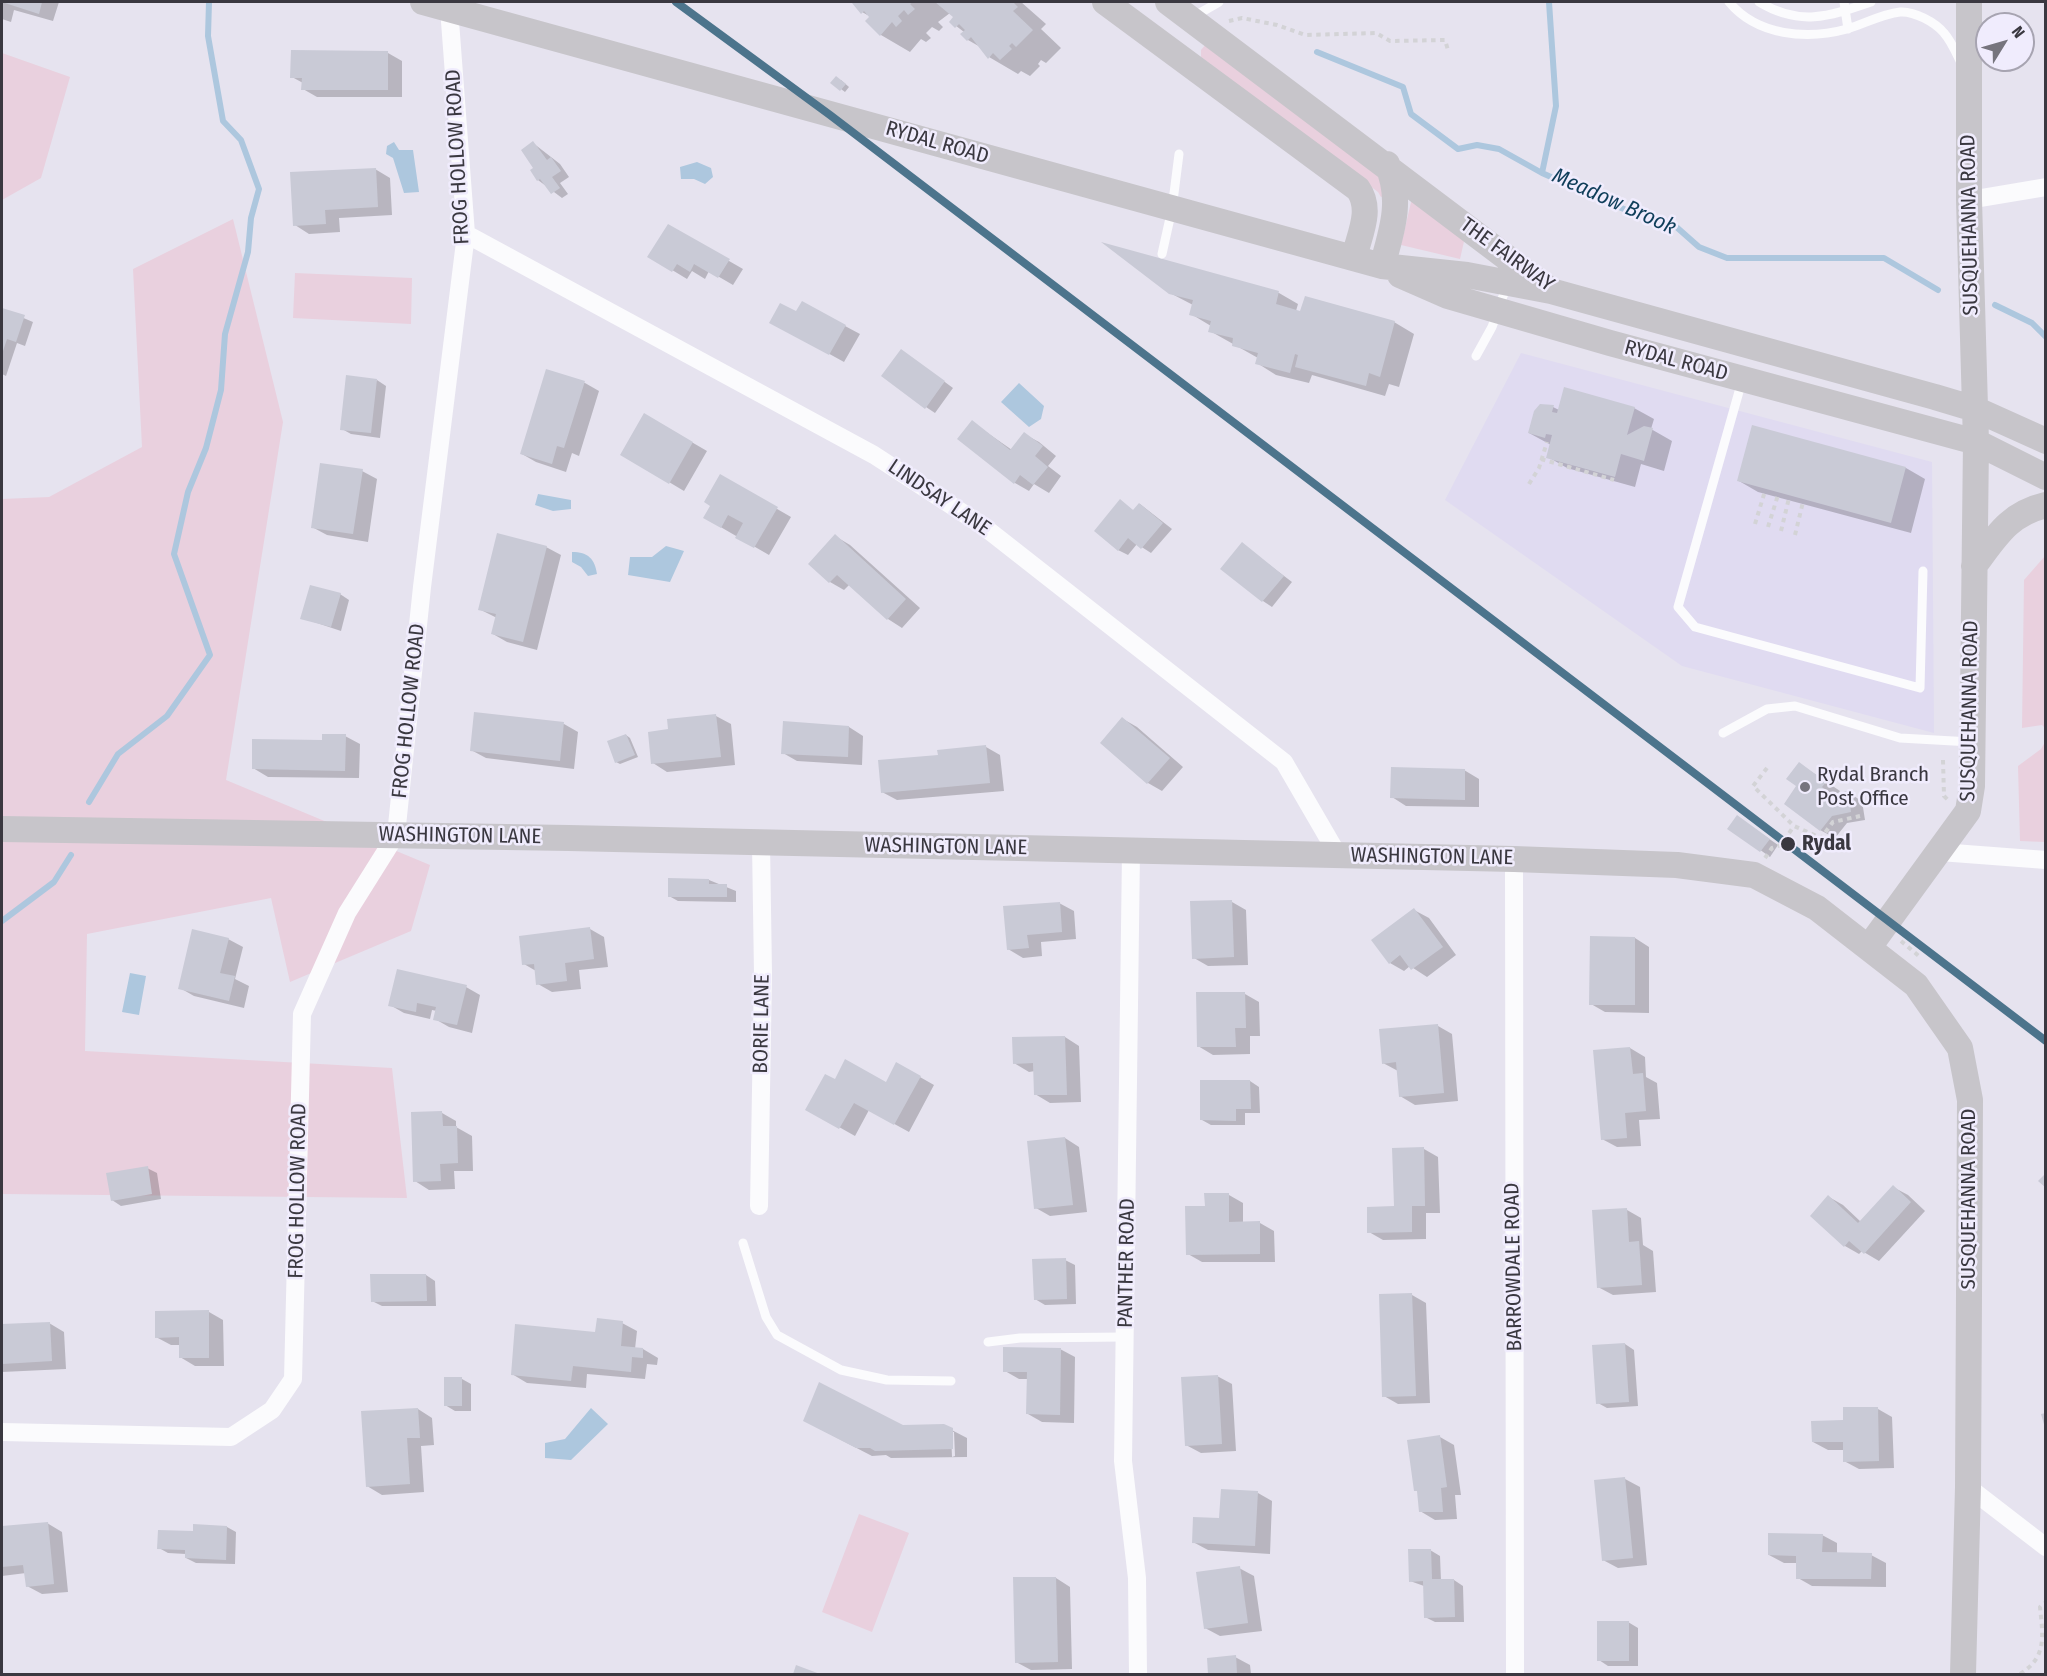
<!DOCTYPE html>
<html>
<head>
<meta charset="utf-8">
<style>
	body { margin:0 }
	#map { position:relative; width:2047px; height:1676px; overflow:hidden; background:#e6e3ef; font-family:"Fira Sans Condensed",sans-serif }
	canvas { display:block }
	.frame { position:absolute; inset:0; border:3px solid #3a3840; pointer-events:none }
	.north { position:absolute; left:1975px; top:12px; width:60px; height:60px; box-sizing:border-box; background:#f0ecfd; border:2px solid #a7a4b1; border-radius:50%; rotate:53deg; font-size:16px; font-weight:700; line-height:24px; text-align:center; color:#3a3840 }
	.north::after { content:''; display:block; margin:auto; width:21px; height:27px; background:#76747d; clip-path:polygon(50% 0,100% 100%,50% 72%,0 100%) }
</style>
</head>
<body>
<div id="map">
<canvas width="2047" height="1676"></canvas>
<div class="frame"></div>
<div class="north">N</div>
</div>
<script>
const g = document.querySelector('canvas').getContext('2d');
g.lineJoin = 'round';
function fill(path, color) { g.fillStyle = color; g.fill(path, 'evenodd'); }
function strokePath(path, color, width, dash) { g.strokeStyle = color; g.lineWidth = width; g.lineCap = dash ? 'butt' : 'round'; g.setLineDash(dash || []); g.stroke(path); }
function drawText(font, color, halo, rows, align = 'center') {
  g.font = font + ' "Fira Sans Condensed",sans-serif'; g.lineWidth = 5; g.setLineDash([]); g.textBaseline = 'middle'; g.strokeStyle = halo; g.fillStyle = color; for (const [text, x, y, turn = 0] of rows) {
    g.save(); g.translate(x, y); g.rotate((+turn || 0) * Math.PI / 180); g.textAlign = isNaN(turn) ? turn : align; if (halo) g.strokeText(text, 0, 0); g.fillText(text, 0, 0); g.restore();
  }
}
fill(new Path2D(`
	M1521,353l411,109 2,271 -252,-67 -237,-166z`), '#e0dbf1');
fill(new Path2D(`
	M1207,43l166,123 15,30 -7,1 -3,-5 -177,-135v-7z
	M2,53l68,24 -29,101 -39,22z
	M1412,198l53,39 -5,22 -59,-14z
	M233,219l50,203 -57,358 204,85 -19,66 -121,51 -19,-84 -184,36 -2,117 307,17 15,130 -405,-4v-695l47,-2 93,-50 -9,-178z
	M295,273l117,5 -1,46 -118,-6z
	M2045,556v172l-3,-3 -20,3 2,-148z
	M2045,742v100l-25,-1 -2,-75 23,-17z
	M859,1514l50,19 -37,99 -50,-20z`), '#e9d0de');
fill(new Path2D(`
	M394,142l5,8h14l6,42 -15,1 -11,-35 -7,-4 1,-8z
	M697,162l14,6 2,9 -8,7 -11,-5h-13l-1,-12z
	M1019,383l25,23 -3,13 -12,8 -28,-25z
	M538,494l33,6v9l-18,2 -18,-6z
	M666,546l18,5 -14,31 -42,-7 2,-18h22z
	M572,552c16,0 23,7 25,22l-9,2 -7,-9 -9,-5z
	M130,973l16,3 -7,39 -17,-3z
	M591,1408l17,16 -37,36 -26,-2v-15l20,-4z`), '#adc7de');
fill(new Path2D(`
	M2,2h57l-6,19 -39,-11 -3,12 -9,-3z
	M855,2h166l25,22 -5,5 20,19 -15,15 -5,-3 -3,4 2,2 -10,10 -9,-5 -3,3 -29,-17 -7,-9 -14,-8 -4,-8 -13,-10 4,-5 -5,-4 -12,9 5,5 -4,4 -7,-4 -6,6 5,5 -5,4 -5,-3 -11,13 -29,-17 -10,-18 -9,-5 -8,-9z
	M388,53l14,8v36h-85l-14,-8v-6l-11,-6z
	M841,80l8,7 -4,5 -4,-3z
	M533,143l27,21 9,13 -9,6 8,11 -6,4 -24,-18z
	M375,169l15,9 2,37 -53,3 1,14 -31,2 -14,-9z
	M668,226l75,43 -10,16 -24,-14 -4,8 -13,-8 -5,8 -38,-23z
	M1109,246l170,47 19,11 -2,7 98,11 20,12 -15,53 -10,-3 -4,12 -73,-21 -3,8 -33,-8 -19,-12 1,-5 -48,-27 1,-5 -20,-12 2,-9 -23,-12z
	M2,309l31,13 -8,24 -8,-3 -11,33 -4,-2z
	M797,313l48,13 15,8 -16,28 -58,-32z
	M911,357l42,31 -18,25 -9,-6z
	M547,371l38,12 14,8 -20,65 -7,-3 -6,19 -30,-10 -14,-8z
	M377,380l9,6 -6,52 -29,-4 -9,-5z
	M1553,407l6,3 75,-2 20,11 -3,10 21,12 -8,30 -23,-7 -6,23 -68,-19 -19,-11 3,-12 -22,-12z
	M645,415l62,36 -23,40 -62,-37z
	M972,422l40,28 12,-16 15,8 17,14 -8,10 13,10 -12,17 -15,-9 -5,7 -14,-8z
	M1906,468l19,11 -14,54 -153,-41 -19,-11z
	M362,471l15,8 -9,63 -41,-7 -15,-8z
	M720,476l71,41 -22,38 -64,-37 7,-13z
	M1120,501l14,10 6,-7 32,25 -21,24 -14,-9 -9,11 -10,-5z
	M835,536l15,9 70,63 -18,20 -14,-9 -38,-35 -6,6 -14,-8z
	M1242,544l50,38 -20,25 -9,-6z
	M546,547l15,8 -24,95 -30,-8 -14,-8 4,-16 -18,-9z
	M340,594l9,6 -8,31 -39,-13z
	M716,716l15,8 4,41 -68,7 -14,-9 17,-32z
	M1123,719l14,8 46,40 -21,24 -14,-8z
	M564,724l14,8 -4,37 -88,-11 -15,-8z
	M849,727l14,9 -1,29 -65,-4 -14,-8z
	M626,735l4,3 8,19 -18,7 -4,-2z
	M345,736l15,8 -1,34 -91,-1 -15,-9z
	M986,747l14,8 4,36 -107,9 -15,-8 57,-35z
	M1800,764l40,27 -2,3 9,-2 15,9 3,19 -18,3 -12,15 -15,-8 -21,-44z
	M1464,770l15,9v28l-73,-1 -14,-9z
	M1738,817l40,28 -8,12 -40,-29z
	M709,880l27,11v11l-58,-1 -9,-5z
	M1232,902l14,8 2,55 -40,1 -14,-8z
	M1059,903l15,8 2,28 -35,3 1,14 -19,2 -15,-9z
	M1414,910l15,8 27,37 -29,22 -17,-11 -6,5 -14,-8z
	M590,929l14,8 4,30 -29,3 2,19 -29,3 -14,-8 -2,-13 -12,-7z
	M1635,938l14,9v66l-44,-1 -14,-8z
	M228,939l15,8 -8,32 14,7 -5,22 -50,-12 -14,-8z
	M466,987l14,8 -8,38 -23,-6 -14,-8 2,-8 -5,-1 -2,9 -26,-6 -14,-8z
	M1245,994l14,8 1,34h-10v18l-37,1 -15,-9z
	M1438,1026l14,8 6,67 -43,4 -15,-9 -2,-25 -15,-8z
	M1065,1037l14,9 2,56 -31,1 -15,-9v-23l-6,1 -15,-9z
	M1630,1048l15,9 1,20 11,6 3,36 -21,1 2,26 -24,1 -15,-8 -7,-88z
	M897,1064l37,21 -25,47 -40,-22 -14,26 -48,-27 28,-28 51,3z
	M1250,1081l9,6 1,26h-15v12h-34l-9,-5z
	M442,1113l14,8v6l16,9 1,35h-19l1,18 -26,1 -14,-9z
	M1065,1138l14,9 8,65 -37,4 -14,-8z
	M1424,1149l14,8 2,56h-14v26l-43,1 -14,-8 26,-24z
	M147,1168l10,5 4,26 -40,7 -9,-6z
	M1893,1187l15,8 17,16 -46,50 -17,-10 -3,3 -14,-8 -16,-49 14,8 18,17z
	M1229,1195l14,8v20h17l14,8 1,31h-73l-14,-8 18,-47z
	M1627,1210l14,8 2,27 10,6 3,41 -43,3 -15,-8z
	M1065,1260l10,5 1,39 -31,1 -10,-6z
	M426,1275l9,6 1,25h-54l-10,-5z
	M1412,1295l14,8 4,100 -32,1 -14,-8z
	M209,1312l14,8 1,46h-29l-15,-9v-12h-9l-15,-8z
	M49,1323l15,9 2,37 -64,3v-46z
	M622,1323l15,8 -2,18h8l15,9 -1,7 -10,-1 -2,15 -58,-5 -1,14 -59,-5 -15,-9z
	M1625,1344l9,6 4,56 -31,2 -9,-5z
	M1060,1349l15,8 -1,66 -32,-1 -14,-8 1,-35h-10l-14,-8z
	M1217,1376l15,8 4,67 -35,2 -15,-8z
	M462,1379l9,5v27h-16l-10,-6z
	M418,1409l14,9 2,27 -13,1 3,46 -42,3 -15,-9z
	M1878,1409l14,8 2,51 -35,1 -15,-8v-11h-16l-15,-8 32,-20z
	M903,1426h41l23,12v19l-76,1 -5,-3 -14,1 -52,-27zM951,1432h3l1,24 -3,1z
	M1440,1437l14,8 7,50h-6l2,24 -22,1 -15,-9 -1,-19 -4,-2z
	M1625,1479l15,8 7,78 -29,3 -15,-8z
	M1258,1493l14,8 -2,53 -62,-4 -15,-8z
	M47,1523l15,9 6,60 -26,2 -15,-8 -1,-13 -24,3v-48z
	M194,1526l33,1 9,5 -1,32 -39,-1 -10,-5v-4l-18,-1 -9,-5 35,-15z
	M1822,1535l15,8v11l34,1 15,8v24l-74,-1 -14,-8v-15h-14l-15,-8z
	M1430,1550l10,6 1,25 13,-1 9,6 1,36h-29l-10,-5 -1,-31 -14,-5z
	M1239,1568l15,8 8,55 -42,5 -15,-8z
	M1056,1578l14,9 2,82 -41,1 -15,-8z
	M1628,1622l10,6v38h-30l-9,-6z
	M1235,1657l15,8 1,9h-41l-2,-15z`), '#0003');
strokePath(new Path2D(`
	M1317,52l86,35 8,27 47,35 19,-4 22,4 43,24 84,37 47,14 26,23 28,11h157l54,32
	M1542,173l14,-67 -7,-104
	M1995,305l37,18 14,14
	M89,802l29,-48 49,-38 43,-61 -36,-101 14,-62 18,-44 15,-58 4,-56 23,-82 3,-34 8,-29 -18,-49 -18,-19 -15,-85 1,-34
	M2,921l52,-39 17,-27`), '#adc7de', 6);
fill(new Path2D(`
	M2,2h40l-3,12z
	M853,2h60l-3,2 5,5 -7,6 -4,-5 -6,6 4,5 -6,6 -4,-5 -12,14 -15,-15 4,-4 -5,-6 -3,3 -9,-11z
	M935,2h78l5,5 -5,4 20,19 -17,17 -4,-4 -3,3 3,3 -12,11 -7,-7 -5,6 -17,-22 -4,4 -7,-7 5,-4 -6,-6 -4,4 -6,-6 4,-5z
	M291,50l97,1v39h-87l1,-12h-12z
	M836,76l10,8 -6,7 -10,-8z
	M533,141l14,19 4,-3 10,14 -9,6 8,11 -9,6 -11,-15 -3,2 -7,-11 3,-2 -12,-18z
	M376,168l2,39 -53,3 1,14 -33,2 -3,-54z
	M668,224l62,35 -12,19 -24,-14 -4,8 -13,-8 -5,8 -25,-15z
	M1101,242l178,49 -3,13 24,7 5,-15 90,25 -15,56 -11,-4 -3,13 -71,-19 3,-12 -3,-1 -5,19 -35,-9 3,-11 -26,-7 1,-8 -25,-6 3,-11 -22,-6 4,-15 -24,-6z
	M802,301l44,24 -17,30 -60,-32 11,-20 16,8z
	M2,308l23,7 -9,27 -9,-3 -5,15z
	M901,349l44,32 -20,28 -44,-33z
	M546,369l39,12 -21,67 -7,-2 -5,18 -32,-10z
	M346,375l31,4 -6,54 -31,-3z
	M1564,387l71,20 -8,28 17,-9 9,2 -9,33 -23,-7 -6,23 -69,-19 6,-23 -6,-1 -1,4 -17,-5 6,-22 6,-7 14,1 -2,7 5,1z
	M644,413l49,29 -24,42 -49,-29z
	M972,420l38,30 14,-18 19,14 -8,10 13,11 -15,18 -13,-10 -6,9 -57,-45z
	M1752,425l154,42 -15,56 -154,-42z
	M320,463l43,6 -10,65 -42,-6z
	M720,474l58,33 -24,41 -19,-10 8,-15 -15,-8 -7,13 -18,-10 7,-12 -6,-4z
	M1120,499l13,11 6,-7 24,20 -22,26 -13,-11 -10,13 -24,-20z
	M497,533l50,13 -24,96 -32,-8 5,-20 -18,-4z
	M835,534l71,65 -19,21 -50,-45 -8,8 -21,-19z
	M1242,542l42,34 -22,26 -42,-33z
	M310,585l31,8 -10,34 -31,-8z
	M474,712l90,10 -4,39 -90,-10z
	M716,714l5,43 -70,7 -3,-32 20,-3 -1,-10z
	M1122,717l48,41 -23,26 -47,-41z
	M783,721l66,5 -1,31 -67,-3z
	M322,734h24l-1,37 -93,-2v-30l70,1z
	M626,734l9,21 -20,8 -8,-22z
	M986,745l4,38 -109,10 -3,-33 60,-5 -1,-5z
	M1799,762l27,20 -4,5 8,7 18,-3 3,21 -19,4 -12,15 -36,-27 12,-18 -10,-7z
	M1391,767l74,2v31l-75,-2z
	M1737,815l33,24 -10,13 -33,-23z
	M668,878l41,1v5h18v13h-59z
	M1232,900l2,57 -42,2 -2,-58z
	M1060,902l2,30 -35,3 2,13 -22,2 -4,-44z
	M1414,908l29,39 -32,23 -11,-15 -11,9 -18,-24z
	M590,927l4,32 -29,4 2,18 -31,4 -2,-21 -12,1 -3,-29z
	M192,929l37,9 -9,35 15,3 -6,25 -51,-12z
	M1590,936l45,1v68h-46z
	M397,969l70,16 -10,40 -24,-5 3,-13 -19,-4 -1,9 -28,-6z
	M1196,992h49l1,36h-11l1,19h-39z
	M1438,1024l6,69 -45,4 -3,-35 -14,2 -3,-35z
	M1065,1036l2,59h-33l-1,-32 -20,1 -1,-27z
	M1630,1047l3,27 10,-1 3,38 -21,2 2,25 -26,2 -8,-90z
	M845,1059l41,23 10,-20 25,14 -27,49 -40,-22 -15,26 -34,-19 20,-36 10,5z
	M1200,1080h50l1,29h-15v12l-36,-1z
	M442,1111l1,15h14l1,37 -18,1 1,17 -28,1 -2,-70z
	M1065,1137l8,68 -39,4 -7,-68z
	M1424,1147l1,59h-13v26l-45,1v-26l27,-1 -2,-58z
	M148,1166l4,28 -41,7 -5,-28z
	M2046,1173v15l-8,-7z
	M1893,1185l18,17 -47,52 -15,-13 -5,6 -34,-31 18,-21 30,28z
	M1204,1193h25v29l31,-1v33l-74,1 -1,-49h20z
	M1627,1208l2,34 10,-1 3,44 -45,3 -5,-78z
	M1066,1258l1,41 -33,1 -2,-41z
	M370,1274h56l1,27 -56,1z
	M1412,1293l4,103 -34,1 -3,-103z
	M209,1310v48h-30v-21l-24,1v-27z
	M597,1318l26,3 -2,25 22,2v10l-11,-1 -1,15 -58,-6 -2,15 -60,-6 4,-51 80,8z
	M50,1322l2,39 -50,3v-40z
	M1625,1343l4,59 -33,2 -4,-59z
	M1003,1347l58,1 -1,67 -34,-1 1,-42h-24z
	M1218,1375l4,69 -37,2 -4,-69z
	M444,1377h18v29h-18z
	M819,1382l84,43 41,-1 9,4v21l-78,2 -5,-3h-14l-53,-27z
	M1843,1407h35l1,54 -36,1v-20h-31l-1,-21 32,-1z
	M418,1408l2,30h-13l3,46 -44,3 -5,-76z
	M2046,1413v14l-1,1 -4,-14z
	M1440,1435l7,52 -6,1 2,24h-24l-2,-21h-3l-7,-51z
	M1625,1477l8,81 -31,3 -8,-81z
	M1221,1489l37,2 -3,55 -63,-3 1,-26 26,1z
	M48,1522l6,62 -28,3 -3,-22 -21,2v-41z
	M193,1524l34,2 -1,34 -41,-2v-8l-28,-1 1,-19 35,1z
	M1768,1533l55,1 -1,18 50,1 -1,26h-75v-23l-28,-1z
	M1408,1549h23l1,30h22l1,38 -31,1 -1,-37 -14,1z
	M1240,1566l8,57 -44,6 -8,-57z
	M1013,1577h43l2,85 -43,1z
	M1597,1621h32v40h-32z
	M1236,1655l1,19h-29l-1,-16z
	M796,1665l24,9h-27z`), '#c9cad6');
strokePath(new Path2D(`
	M1229,21l13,-3 35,7 28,10 71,-2 14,8 55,-1 3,10
	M1541,459l73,21
	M1529,484l10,-16 8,-26
	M1755,524l10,-33
	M1768,527l10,-32
	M1781,531l8,-33
	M1795,535l8,-33
	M1943,760l1,36 4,4
	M1767,768l-14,18 41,40 27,12 12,-16 27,-6
	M1765,858l7,-10 9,-3 13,-19
	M1901,941l19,16
	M2020,1674c27,-17 23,-37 20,-67l6,-5`), '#d3d3d6', 4, [4.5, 4.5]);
strokePath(new Path2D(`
	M1729,2c28,34 78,38 118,27 17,-5 35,-15 53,-17 14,-1 35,10 44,21 8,9 13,22 18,32
	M1759,2c41,25 71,14 112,0
	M1844,2l4,27
	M1193,17l26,-15
	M1162,254l10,-45 7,-55
	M1476,356l16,-29 15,-42
	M1742,381l-64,226 17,20 225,61 3,-117
	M1723,733l44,-24 28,-3 105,32 71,4
	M743,1243l23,74 11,18 64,35 46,10 64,1
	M988,1342l32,-4 106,-1`), '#fbfbfd', 9);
strokePath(new Path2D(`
	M1969,200l77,-13
	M466,234l408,221 109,71 301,236 54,93
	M1131,852l-8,609 14,117 1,96
	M1940,852l106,8
	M1514,859l1,815
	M759,1206l4,-232 -2,-131
	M2,1432l229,5 41,-27 21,-31 9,-365 45,-101 49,-78 26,-248 44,-353 -17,-226
	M1968,1487l78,60`), '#fbfbfd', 18);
strokePath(new Path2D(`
	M423,2l959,264 85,9 84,16
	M1105,2l253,187c15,21 1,46 -4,69
	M1168,2l383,289 384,106 40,12 71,32
	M1382,266c10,-35 21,-67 5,-102
	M1400,275l48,21 162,47 366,99 70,35
	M1974,566c22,-29 34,-52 72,-61
	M2,829l567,9 945,21 163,6 77,10 63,33 99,77 44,63 10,52 -2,387 -5,187
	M1869,947l99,-136 4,-25 4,-344 -7,-242v-198`), '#c7c5ca', 26);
strokePath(new Path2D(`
	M676,2l154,113 1216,926`), '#4c748c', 8);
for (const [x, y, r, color] of [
	[1805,787,6,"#76747d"],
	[1788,844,8,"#3a3840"]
]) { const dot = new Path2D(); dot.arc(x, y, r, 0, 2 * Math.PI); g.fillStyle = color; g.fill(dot); strokePath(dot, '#f0ecfd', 2); }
drawText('21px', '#3a3840', '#f0ecfd', [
	["RYDAL ROAD",937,143,16],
	["FROG HOLLOW ROAD",458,157,-93],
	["SUSQUEHANNA ROAD",1970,225,-91],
	["THE FAIRWAY",1507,255,36],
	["RYDAL ROAD",1676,361,15],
	["LINDSAY LANE",939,498,34],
	["FROG HOLLOW ROAD",409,711,-84],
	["SUSQUEHANNA ROAD",1970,711,-89],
	["WASHINGTON LANE",460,836,1],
	["WASHINGTON LANE",946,847,1],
	["WASHINGTON LANE",1432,857,1],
	["BORIE LANE",762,1024,-89],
	["FROG HOLLOW ROAD",298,1191,-89],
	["SUSQUEHANNA ROAD",1969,1199,-90],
	["PANTHER ROAD",1127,1263,-89],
	["BARROWDALE ROAD",1514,1267,-91]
]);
drawText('21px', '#3a3840', '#f0ecfd', [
	["Rydal Branch",1817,775],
	["Post Office",1817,799]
], 'left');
drawText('bold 21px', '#3a3840', '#f0ecfd', [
	["Rydal",1802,844]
], 'left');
drawText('italic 22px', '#0f3e5a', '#f0ecfd', [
	["Meadow Brook",1614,202,24]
]);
</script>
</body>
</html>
